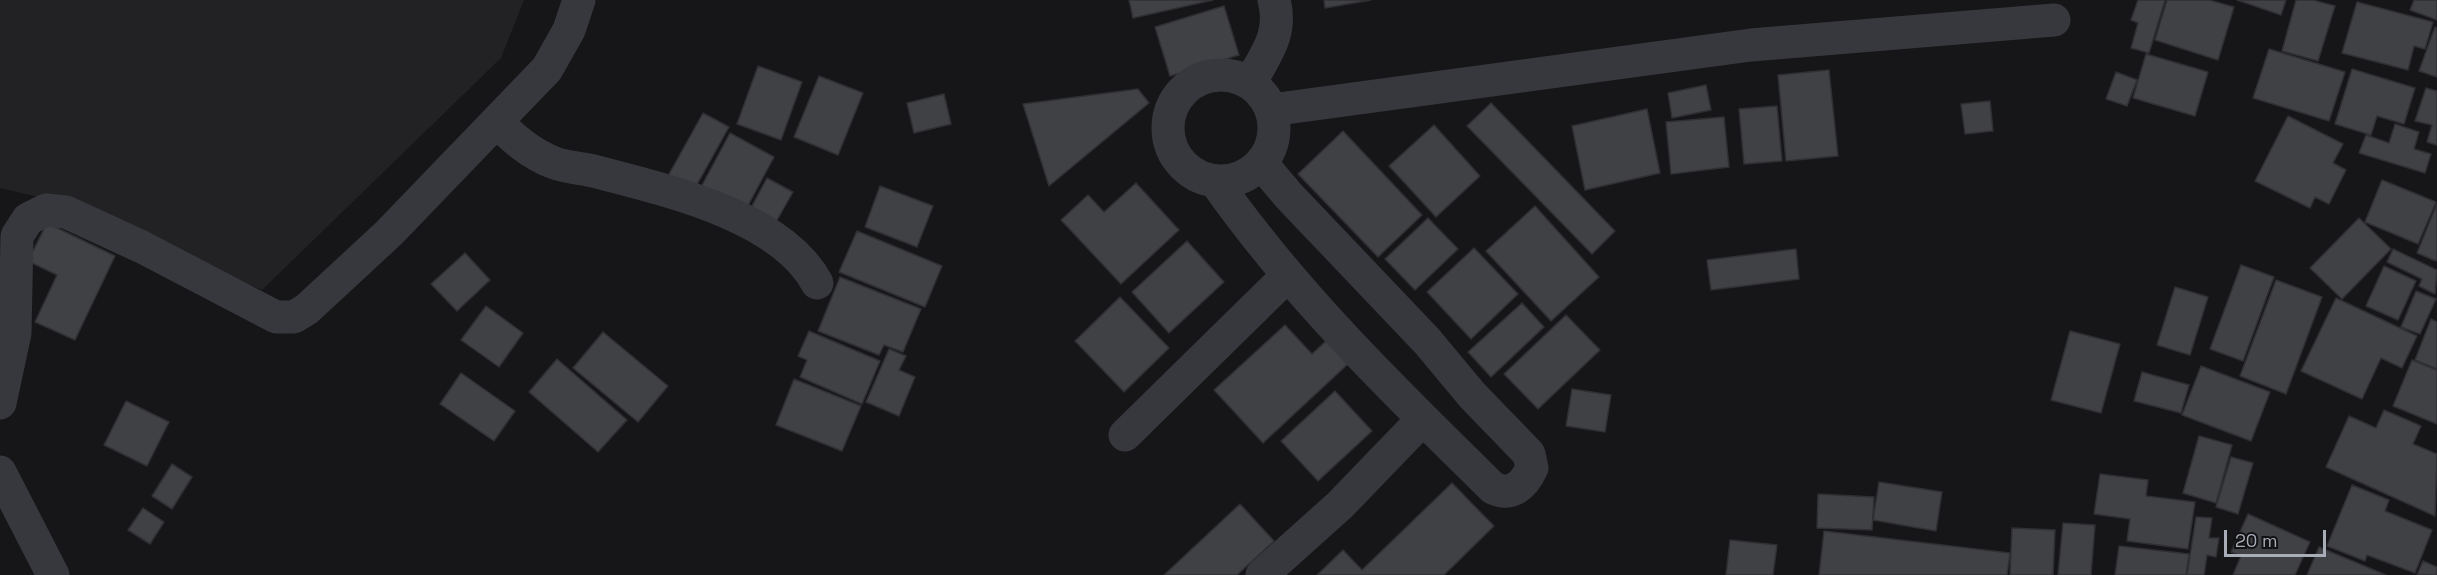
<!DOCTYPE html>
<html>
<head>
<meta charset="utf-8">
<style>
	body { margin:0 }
	#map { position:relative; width:2437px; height:575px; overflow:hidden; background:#161618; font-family:"Space Grotesk",sans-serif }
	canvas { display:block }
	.scale { position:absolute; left:2224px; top:530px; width:102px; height:27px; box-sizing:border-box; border:3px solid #a8adb8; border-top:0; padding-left:8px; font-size:18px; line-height:21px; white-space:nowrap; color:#a8adb8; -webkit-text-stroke:4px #111113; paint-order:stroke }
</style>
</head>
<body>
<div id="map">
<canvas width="2437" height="575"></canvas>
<div class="scale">20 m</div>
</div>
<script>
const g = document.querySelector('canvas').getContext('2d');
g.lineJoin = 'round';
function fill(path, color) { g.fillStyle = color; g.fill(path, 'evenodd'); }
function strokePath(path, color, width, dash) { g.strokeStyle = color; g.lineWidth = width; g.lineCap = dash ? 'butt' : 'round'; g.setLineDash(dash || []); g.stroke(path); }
fill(new Path2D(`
	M0,0h524l-23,58 -239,232 -190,-85 -72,-17z`), '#222225');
const building = new Path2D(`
	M1129,0h84l-80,18z
	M1324,0h47l-46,8z
	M2138,0h27l-16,53 -18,-5 7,-25 -7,-3z
	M2167,0h42l25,7 -16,53 -63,-20z
	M2237,0h49l-5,15z
	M2296,0h17l22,6 -17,55 -36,-10z
	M2414,0h23v20l-27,-10z
	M2357,2l76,20 -8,27 -11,-3 -6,24 -66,-17z
	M1224,6l15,49 -69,21 -15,-49z
	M2435,27l2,1v49l-18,-6z
	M2269,49l76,23 -16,49 -76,-23z
	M2146,54l62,18 -13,44 -62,-18z
	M758,66l44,16 -21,58 -44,-16z
	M2352,69l63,19 -11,36 -27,-8 -6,19 -36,-11z
	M1829,70l9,86 -52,5 -8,-86z
	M2116,72l21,8 -10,26 -21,-7z
	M819,76l44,17 -25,62 -44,-18z
	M1706,85l5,25 -39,8 -4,-25z
	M2426,88l11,3v54l-10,-3 5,-17 -17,-4z
	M1138,89l11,14 -100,83 -26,-82z
	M944,94l7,30 -37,9 -7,-30z
	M1990,101l3,30 -28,3 -4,-30z
	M1491,103l124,128 -23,23 -125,-128z
	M1777,106l5,55 -38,3 -5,-55z
	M1647,109l13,64 -75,17 -13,-64z
	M703,113l26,14 -35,63 -26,-14z
	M2288,116l55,28 -10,19 13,7 -17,34 -14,-7 -5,11 -55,-27z
	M1724,117l5,50 -58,7 -5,-52z
	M2395,124l24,8 -5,17 17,5 -6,19 -66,-20 7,-18 23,8z
	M1434,125l46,51 -44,41 -47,-51z
	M1343,131l79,84 -44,42 -80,-83z
	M730,133l44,24 -30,56 -44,-24z
	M767,178l26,14 -21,37 -25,-14z
	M2382,180l54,22 -18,42 -53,-22z
	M1136,183l43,47 -58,54 -60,-64 27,-25 16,17z
	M880,186l53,20 -16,41 -52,-20z
	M2437,204v55l-1,2 -19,-8z
	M1535,206l64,71 -48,44 -65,-70z
	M1428,218l30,31 -43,41 -30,-31z
	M2359,218l32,31 -49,50 -32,-31z
	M47,223l68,33 -40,84 -40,-18 22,-47 -29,-14z
	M857,231l85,35 -17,41 -86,-35z
	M1187,241l37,41 -55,51 -37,-41z
	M1474,248l44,46 -47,45 -44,-47z
	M1796,249l3,30 -88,11 -4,-30z
	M2393,249l44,21 -2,24 -16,-8 3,-7 -35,-17z
	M465,253l25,27 -33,31 -26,-27z
	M2241,265l33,12 -31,84 -33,-12z
	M2384,266l32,15 -18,39 -32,-14z
	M840,277l81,32 -18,43 -19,-7 -5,10 -61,-24z
	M2276,280l46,17 -36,97 -46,-18z
	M2175,287l33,10 -18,58 -33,-10z
	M2416,291l20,8 -16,35 -19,-7z
	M1120,297l49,51 -45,44 -49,-51z
	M2336,298l81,38 -15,32 -21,-10 -19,41 -61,-28z
	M1522,303l22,24 -53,50 -23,-25z
	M486,306l37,27 -24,34 -38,-27z
	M1566,315l34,35 -62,59 -34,-35z
	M2431,319l6,3v47l-22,-9z
	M1285,325l27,29 15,-14 22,23 -86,80 -49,-53z
	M809,331l71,30 -18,43 -62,-27 7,-17 -9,-4z
	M2070,331l50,13 -19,69 -50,-13z
	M603,332l65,54 -30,36 -65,-54z
	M889,349l17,7 -7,14 16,7 -16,39 -33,-14z
	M557,359l70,61 -29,32 -69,-60z
	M2412,360l25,10v54l-44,-18z
	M2201,366l69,26 -19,49 -69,-26z
	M2142,372l47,13 -8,28 -47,-12z
	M461,373l54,38 -21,30 -54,-37z
	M794,379l67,27 -19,45 -66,-26z
	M1572,389l39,6 -6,37 -39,-6z
	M1335,391l37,40 -54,50 -37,-40z
	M126,401l43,21 -22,44 -43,-21z
	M2384,410l37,16 -8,18 24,10 -2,62 -109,-49 23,-51 27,12z
	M2199,436l33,9 -16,58 -33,-10z
	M2231,457l22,6 -15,51 -22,-7z
	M172,464l20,13 -20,32 -20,-13z
	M2100,474l48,6 -2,16 49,6 -7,47 -61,-8 3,-22 -36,-5z
	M1879,482l63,10 -6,39 -63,-11z
	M1452,483l42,43 -50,49h-127l26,-25 19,20z
	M2352,485l37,15 -4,11 47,19 -17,43 -48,-18 -2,6 -38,-15z
	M1818,494l56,3 -2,33 -55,-2z
	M1240,504l34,37 -37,34h-73z
	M143,508l21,14 -14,22 -22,-14z
	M2248,514l62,28 -15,33h-62l8,-19 -10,-4z
	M2196,517l16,1 -3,20h10l-3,19 -9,-2 -3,20h-17z
	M2063,523l32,2 -4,50h-33z
	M2012,528l43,2 -2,45h-43z
	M1824,531l186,22 -3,22h-188z
	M1730,540l47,5 -4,30h-47z
	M2119,546l70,8 -3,21h-71z
	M2319,547l67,28h-79z
	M2423,561l14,6v8h-20z`);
fill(building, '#404145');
strokePath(building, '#303034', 1.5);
strokePath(new Path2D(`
	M1168 128a53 53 0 1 1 106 0a53 53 0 1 1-106 0Z
	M1250,83c16,-29 33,-49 24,-83
	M1271,110l480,-65 303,-25
	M497,122c17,17 33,31 55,40 14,6 31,6 45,10 69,18 184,44 220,111
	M1215,181c80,114 179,210 278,307 19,9 31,-3 39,-20l-3,-14 -57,-59 -45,-54 -138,-145 -28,-33
	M0,403l15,-70 2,-97 11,-17 18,-9 20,2 76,35 134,70h18l13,-8 82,-76 158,-164 22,-39 10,-30
	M1125,435l162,-159
	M0,472l53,103
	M1262,575l78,-70 83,-86`), '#37383d', 33);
</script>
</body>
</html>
